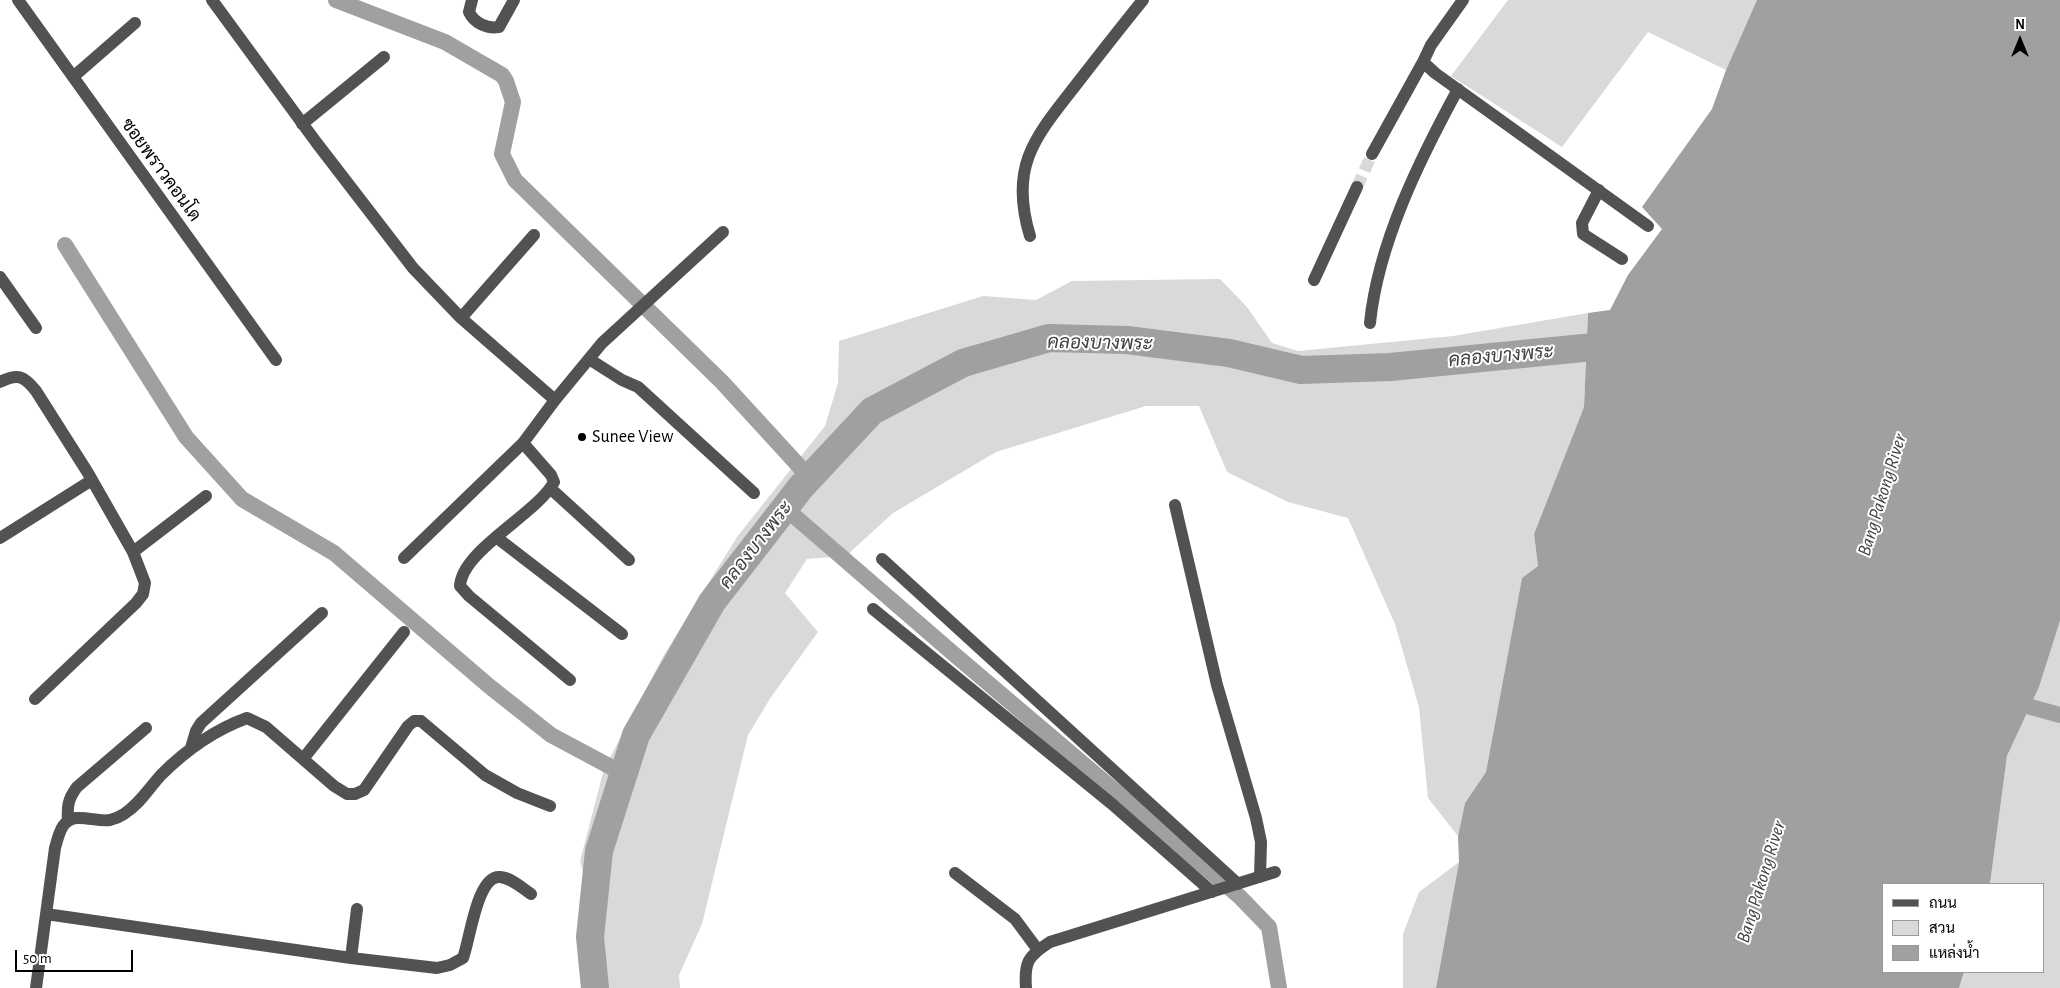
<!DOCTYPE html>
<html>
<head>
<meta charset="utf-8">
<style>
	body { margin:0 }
	#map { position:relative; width:2060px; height:988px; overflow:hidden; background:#fff; font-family:"Alegreya Sans",Sarabun,sans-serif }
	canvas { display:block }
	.legend { position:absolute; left:1882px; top:883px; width:162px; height:90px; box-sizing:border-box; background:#fff; border:1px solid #999; margin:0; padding:6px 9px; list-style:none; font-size:15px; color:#000 }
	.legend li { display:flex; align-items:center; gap:10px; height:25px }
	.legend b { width:25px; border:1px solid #999 }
	.north { position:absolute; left:1995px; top:15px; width:50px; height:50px; -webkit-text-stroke:4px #fff; paint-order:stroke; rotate:0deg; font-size:14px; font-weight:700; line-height:20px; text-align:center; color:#000 }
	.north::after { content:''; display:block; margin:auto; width:18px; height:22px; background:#000; clip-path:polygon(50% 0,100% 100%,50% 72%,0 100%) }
	.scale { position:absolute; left:15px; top:950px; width:118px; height:22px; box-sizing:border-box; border:2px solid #000; border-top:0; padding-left:6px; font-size:15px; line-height:18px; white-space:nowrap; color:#000; -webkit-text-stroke:4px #fff; paint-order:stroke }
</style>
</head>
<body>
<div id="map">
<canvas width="2060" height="988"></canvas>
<ul class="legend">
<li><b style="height:6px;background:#525252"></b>ถนน</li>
<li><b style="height:14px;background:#d9d9d9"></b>สวน</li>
<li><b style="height:14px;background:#a0a0a0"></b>แหล่งน้ำ</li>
</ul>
<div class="north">N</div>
<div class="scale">50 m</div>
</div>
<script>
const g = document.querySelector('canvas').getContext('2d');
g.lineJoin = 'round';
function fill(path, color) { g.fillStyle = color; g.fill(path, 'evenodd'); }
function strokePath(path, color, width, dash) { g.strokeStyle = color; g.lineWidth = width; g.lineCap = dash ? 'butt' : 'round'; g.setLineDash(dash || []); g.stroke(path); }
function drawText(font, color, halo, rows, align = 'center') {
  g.font = font + ' "Alegreya Sans",Sarabun,sans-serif'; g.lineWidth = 4; g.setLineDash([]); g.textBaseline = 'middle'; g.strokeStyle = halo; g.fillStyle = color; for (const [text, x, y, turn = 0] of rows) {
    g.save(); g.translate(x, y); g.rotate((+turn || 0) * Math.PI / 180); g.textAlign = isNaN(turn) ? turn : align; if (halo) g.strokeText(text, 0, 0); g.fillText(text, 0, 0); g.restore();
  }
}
fill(new Path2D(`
	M1508,0h249l-31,70 -78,-38 -86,115 -111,-71z
	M1220,279l27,28 25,36 26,8 155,-15 135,-23 -4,94 -50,127 4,32 -16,12 -36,194 -21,31 -7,33 -30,-38 -9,-91 -24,-83 -47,-106 -60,-16 -61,-30 -28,-66h-53l-150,46 -103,61 -47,43 -39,3 -22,34 33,39 -47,65 -23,38 -46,189 -23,51 1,13h-76l-6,-61 -18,-66 24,-92 61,-116 72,-116 88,-111 13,-43 1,-42 144,-45 53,4 36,-19z
	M2060,621v367h-101l5,-16h80v-88h-54l17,-128 32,-69z
	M1459,862l-23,126h-33v-54l16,-42z`), '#d9d9d9');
fill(new Path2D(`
	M1757,0h303v621l-21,66 -32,69 -17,128h-106v88h80l-5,16h-523l23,-126 -1,-26 7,-33 21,-31 36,-194 16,-12 -4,-32 50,-127 4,-94 22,-3 18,-35 34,-46 -20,-22 70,-98 14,-39z`), '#a0a0a0');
strokePath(new Path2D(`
	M336,0l109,42 57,33 4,6 7,21 -11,52 13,26 207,202 88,96
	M65,245l121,192 56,62 92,54 155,133 62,49 73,39
	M785,508l170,147 285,242 29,30 10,61
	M2009,701l51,14`), '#a0a0a0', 16);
strokePath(new Path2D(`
	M595,988l-5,-51 9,-86 37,-116 76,-133 89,-115 71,-76 91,-48 86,-25 78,2 102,13 72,17 89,-3 234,-23`), '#a0a0a0', 28);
strokePath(new Path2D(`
	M1357,187l15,-33`), '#d9d9d9', 12, [12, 6]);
strokePath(new Path2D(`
	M18,0l258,360
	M212,0l104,142 97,126 48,50 94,82
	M472,0l-3,12c5,11 18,17 30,15l15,-27
	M1463,0l-32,45 -8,17 12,11 213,153
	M73,77l62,-54
	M302,124l82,-67
	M1372,154l51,-92
	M1599,190l-17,33 1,11 39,25
	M1030,236c-22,-72 7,-101 49,-155 21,-27 42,-54 64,-81
	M0,277l36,51
	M1314,280l43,-93
	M461,318l73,-83
	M1370,323c8,-80 50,-164 88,-234
	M589,359l33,21 16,7 116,106
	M0,382c18,-9 24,-6 36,9l52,82 45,79 12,31 -2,11 -7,9 -101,96
	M523,443l28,32 3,7c-17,32 -92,68 -94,104l9,10 101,84
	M550,488l79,72
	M1175,505l42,180 39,133 5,24 -1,35
	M496,537l126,97
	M0,538l92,-58
	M133,552l73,-56
	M404,558l119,-115 32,-43 47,-57 121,-111
	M882,559l356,325
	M873,609l239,195 100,88
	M191,748l5,-17 5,-8 121,-110
	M303,759l101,-127
	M68,821c-1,-15 0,-22 9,-34l69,-59
	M955,873l60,46 23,31
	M46,914l305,44 86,10 13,-3 13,-7c7,-18 14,-83 37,-81 12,1 22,11 31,17
	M351,958l6,-49
	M36,988l19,-140c2,-7 4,-16 8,-22 11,-16 32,-3 47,-6 4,-1 11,-4 14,-6 16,-10 25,-26 37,-39 25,-25 53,-45 86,-57l19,9 68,59 13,8h8l9,-4 44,-64 6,-5h7l64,54 32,18 33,13
	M1026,988c-2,-26 2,-32 24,-46l225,-70`), '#525252', 12);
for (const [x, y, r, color] of [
	[582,437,5,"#000"]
]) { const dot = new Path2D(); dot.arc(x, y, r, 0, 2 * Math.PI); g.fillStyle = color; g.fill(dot); strokePath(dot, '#fff', 2); }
drawText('18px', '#000', '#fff', [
	["ซอยพราวคอนโด",161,170,54]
]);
drawText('18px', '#000', '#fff', [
	["Sunee View",592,437]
], 'left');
drawText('italic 19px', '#414141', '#fff', [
	["คลองบางพระ",1100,343,1],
	["คลองบางพระ",1501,356,-5],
	["Bang Pakong River",1882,495,-73],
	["คลองบางพระ",756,545,-52],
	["Bang Pakong River",1761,882,-73]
]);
</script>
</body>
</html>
